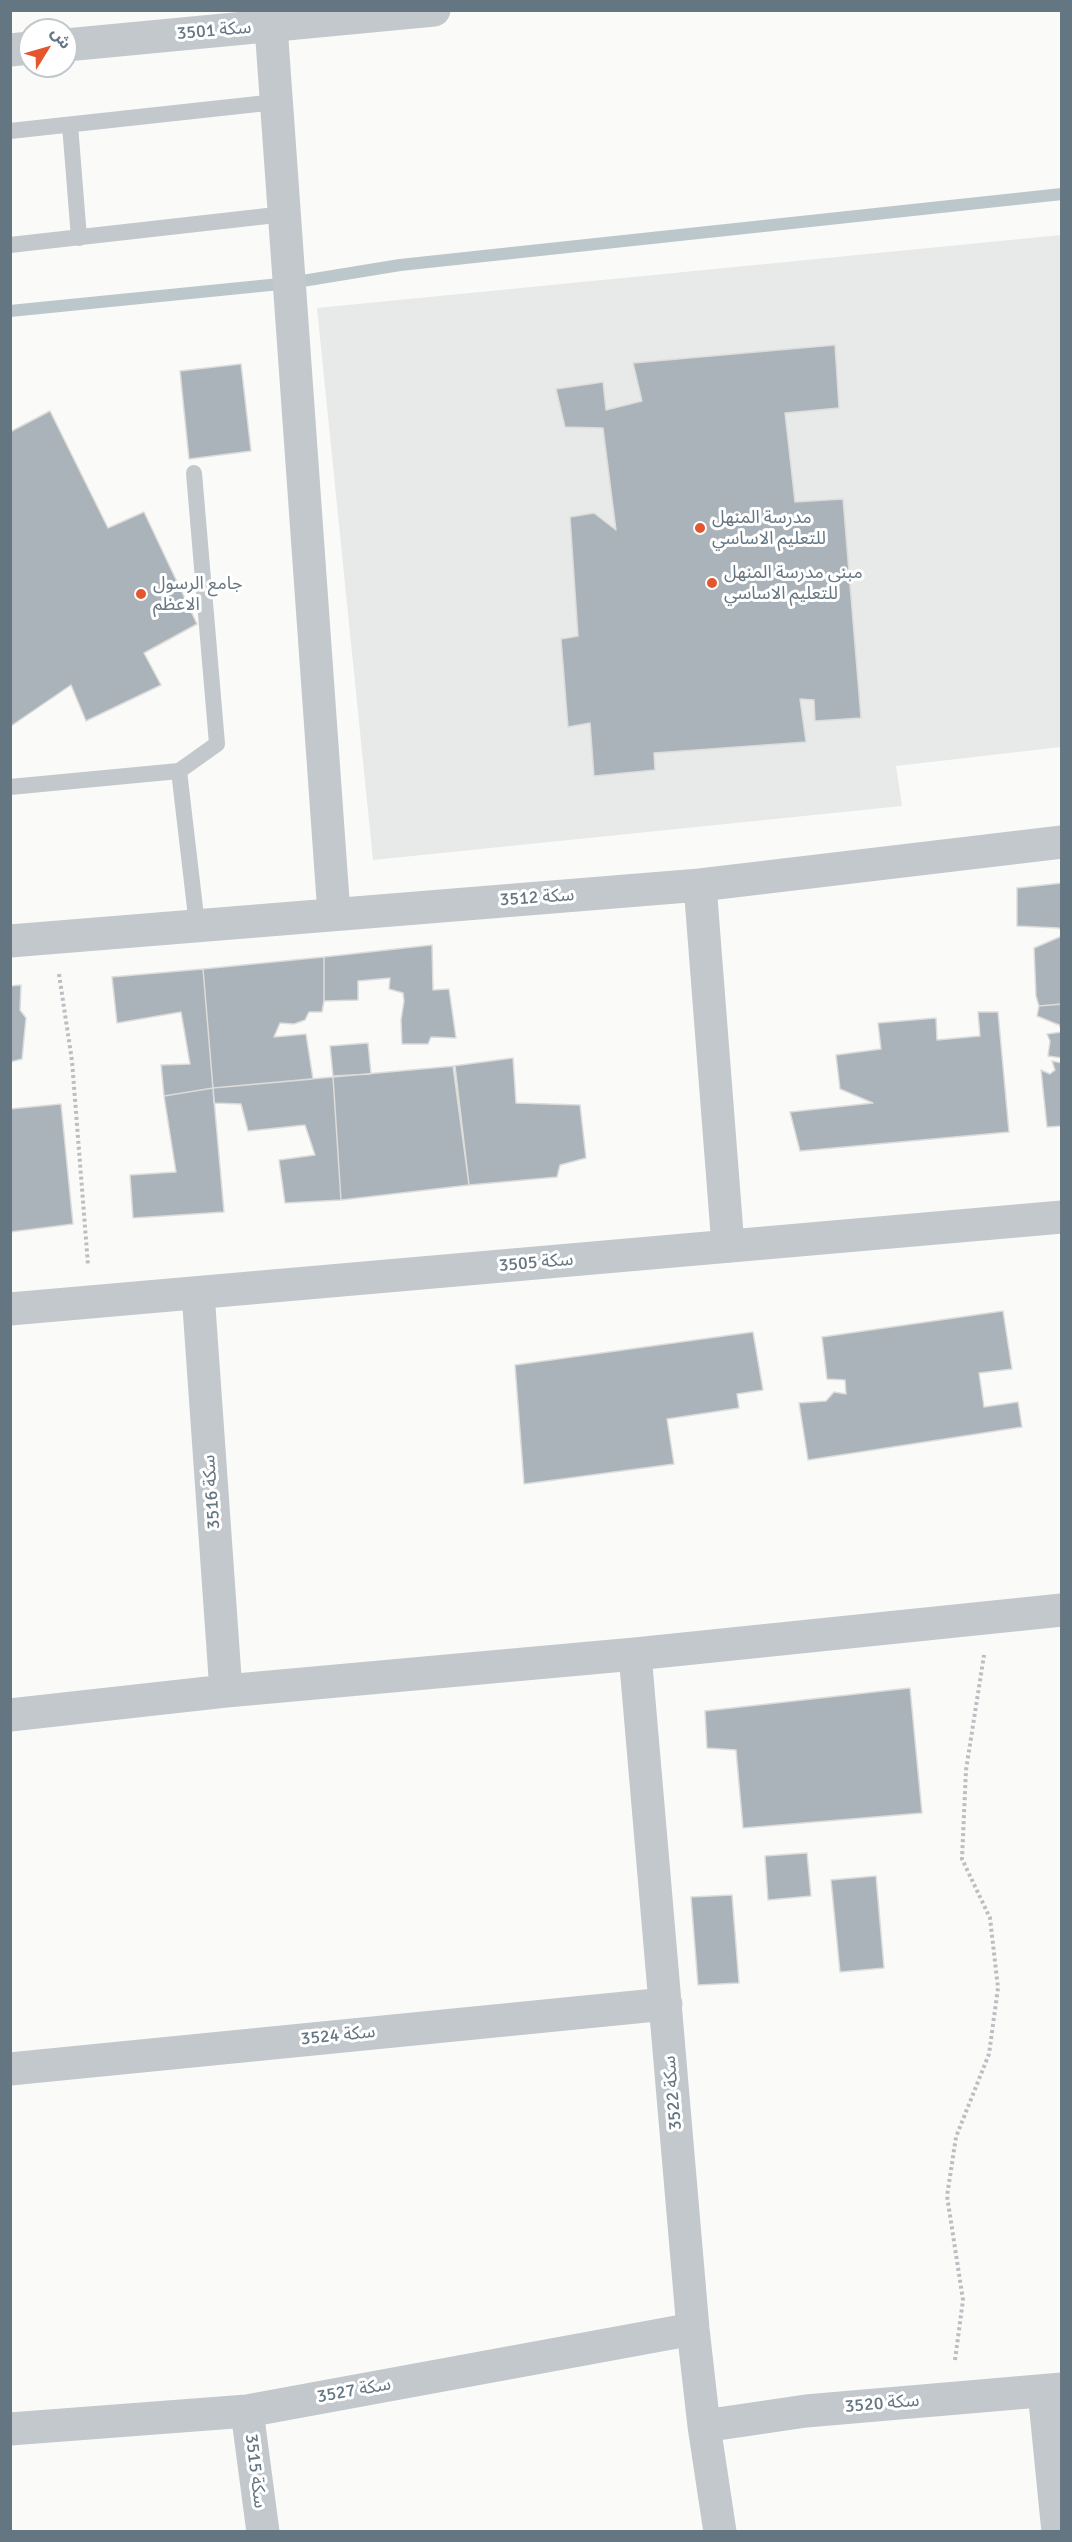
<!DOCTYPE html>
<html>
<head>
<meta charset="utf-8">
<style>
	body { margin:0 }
	#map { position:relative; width:1072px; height:2542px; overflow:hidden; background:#fafaf8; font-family:Signika,"Noto Sans Arabic",sans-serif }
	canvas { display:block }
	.frame { position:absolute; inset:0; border:12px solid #657683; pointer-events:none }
	.north { position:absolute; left:18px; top:18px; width:60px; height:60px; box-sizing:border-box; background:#fff; border:2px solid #c1c8cd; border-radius:50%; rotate:53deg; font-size:16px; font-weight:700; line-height:24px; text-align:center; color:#657683 }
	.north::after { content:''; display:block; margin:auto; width:21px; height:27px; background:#e4572e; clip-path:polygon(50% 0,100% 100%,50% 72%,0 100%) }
</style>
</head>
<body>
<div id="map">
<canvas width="1072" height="2542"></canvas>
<div class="frame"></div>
<div class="north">ش</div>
</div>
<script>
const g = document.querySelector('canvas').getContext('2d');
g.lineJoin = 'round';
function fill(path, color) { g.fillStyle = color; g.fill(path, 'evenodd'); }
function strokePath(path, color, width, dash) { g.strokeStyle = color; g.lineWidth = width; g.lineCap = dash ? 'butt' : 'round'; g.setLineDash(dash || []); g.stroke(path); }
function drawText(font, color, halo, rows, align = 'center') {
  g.font = font + ' Signika,"Noto Sans Arabic",sans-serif'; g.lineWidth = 6; g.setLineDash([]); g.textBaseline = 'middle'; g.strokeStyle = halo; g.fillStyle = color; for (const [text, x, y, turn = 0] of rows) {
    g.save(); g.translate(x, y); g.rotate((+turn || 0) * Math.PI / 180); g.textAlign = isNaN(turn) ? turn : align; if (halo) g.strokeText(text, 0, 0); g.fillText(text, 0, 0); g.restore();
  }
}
fill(new Path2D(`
	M1061,235v512l-165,19 6,40 -529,54 -56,-552z`), '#e8e9e9');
strokePath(new Path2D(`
	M10,311l280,-28 110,-18 662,-71`), '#bbc7cb', 12);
const building = new Path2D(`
	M835,345l4,63 -54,5 10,89 48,-3 18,219 -46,3 -1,-21 -14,-1 6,43 -152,11 1,17 -61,6 -4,-53 -22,4 -7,-88 17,-3 -8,-119 24,-4 22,17 -13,-102 -38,-1 -9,-38 47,-7 3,28 36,-9 -9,-38z
	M241,364l10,87 -62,8 -9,-88z
	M50,411l58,117 36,-16 53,112 -53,29 17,32 -75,36 -15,-36 -60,41 -1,-294z
	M1062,883v49l-3,-4 -42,-2v-38z
	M1062,936v68l-23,2 -3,-10 -2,-48z
	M432,945l1,45 16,-1 7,49 -25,-1 -3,7h-26l-1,-24 3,-19 -1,-8 -14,-4 1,-11 -32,3v19l-34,1v-44z
	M324,957v44l-2,11h-13l-4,8 -11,4 -14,-1 -6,14 32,-3 7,45 -100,9 -10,-119z
	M203,969l10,119 -49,8 -3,-31 29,-1 -9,-52 -64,11 -5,-46z
	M21,985l-1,25 6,8 -4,41 -12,3v-76z
	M1062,1004v26l-3,-5 -22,-9 2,-10z
	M978,1012h20l11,120 -209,19 -10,-39 83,-9 -33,-14 -4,-34 45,-6 -3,-26 58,-5 1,22 43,-4z
	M1062,1032v26l-14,-2 2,-15 -3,-7z
	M368,1043l3,31 -38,2 -3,-30z
	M513,1058l3,45 64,2 6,53 -26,7 -3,12 -88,8 -16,-119z
	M1052,1061l10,2v63l-15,1 -6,-57 9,4 5,-4z
	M455,1066l14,119 -128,15 -8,-123z
	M333,1077l8,123 -56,3 -6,-43 36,-5 -10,-30 -57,6 -7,-27 -27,-1 -1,-15z
	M213,1088l11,124 -91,6 -3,-43 46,-3 -12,-76z
	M61,1104l12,120 -63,8v-123z
	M1003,1311l9,58 -33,4 5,34 34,-5 4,25 -214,33 -9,-57 27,-2 8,-9 12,2 -1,-14 -18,-1 -5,-42z
	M753,1332l10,58 -26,4 2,14 -72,11 7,45 -150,20 -9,-119z
	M910,1688l12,125 -179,15 -7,-78 -29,-2 -2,-37z
	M807,1853l4,43 -43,4 -3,-44z
	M876,1876l8,92 -44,4 -9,-92z
	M732,1895l7,88 -41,2 -7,-88z`);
fill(building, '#aab3b9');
strokePath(building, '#dcdcda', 1.5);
strokePath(new Path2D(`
	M59,974l13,87 16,204
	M955,2360l8,-60 -16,-104 9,-59 33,-83 9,-66 -8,-70 -28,-59 4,-89 18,-115`), '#bbbfc2', 4, [3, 3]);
strokePath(new Path2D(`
	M70,125l9,113
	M10,131l266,-29
	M10,245l275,-31
	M179,771l38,-27 -23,-271
	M10,787l169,-16 18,154`), '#c3c8cc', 16);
strokePath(new Path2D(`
	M271,26l63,888
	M66,45l368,-35
	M10,50l20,-2
	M700,885l28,361
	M10,941l690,-56 362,-43
	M198,1293l28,398
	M635,1654l58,675 11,97 16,106
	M10,1715l216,-24 409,-37 427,-44
	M10,2069l656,-65
	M1044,2391l14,141
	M247,2411l16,121
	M704,2426l102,-15 256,-22
	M10,2429l237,-18 446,-82`), '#c3c8cc', 33);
strokePath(new Path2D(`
	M10,1309l1052,-92`), '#c3c8cc', 33);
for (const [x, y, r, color] of [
	[700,528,6,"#e4572e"],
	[712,583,6,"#e4572e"],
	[141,594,6,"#e4572e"]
]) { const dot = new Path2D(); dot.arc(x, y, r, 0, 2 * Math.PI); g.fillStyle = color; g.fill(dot); strokePath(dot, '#fff', 2); }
drawText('18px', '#657683', '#fff', [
	["سكة 3501",214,31,-5],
	["سكة 3512",537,898,-4],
	["سكة 3505",536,1263,-5],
	["سكة 3516",212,1492,-94],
	["سكة 3524",338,2036,-6],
	["سكة 3522",673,2093,-95],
	["سكة 3527",354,2391,-10],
	["سكة 3520",882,2404,-5],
	["سكة 3515",255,2471,83]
]);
drawText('18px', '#657683', '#fff', [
	["مدرسة المنهل",712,518],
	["للتعليم الاساسي",712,539],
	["مبنى مدرسة المنهل",724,573],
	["للتعليم الاساسي",724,594],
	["جامع الرسول",153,584],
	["الاعظم",153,605]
], 'left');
</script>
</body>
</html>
